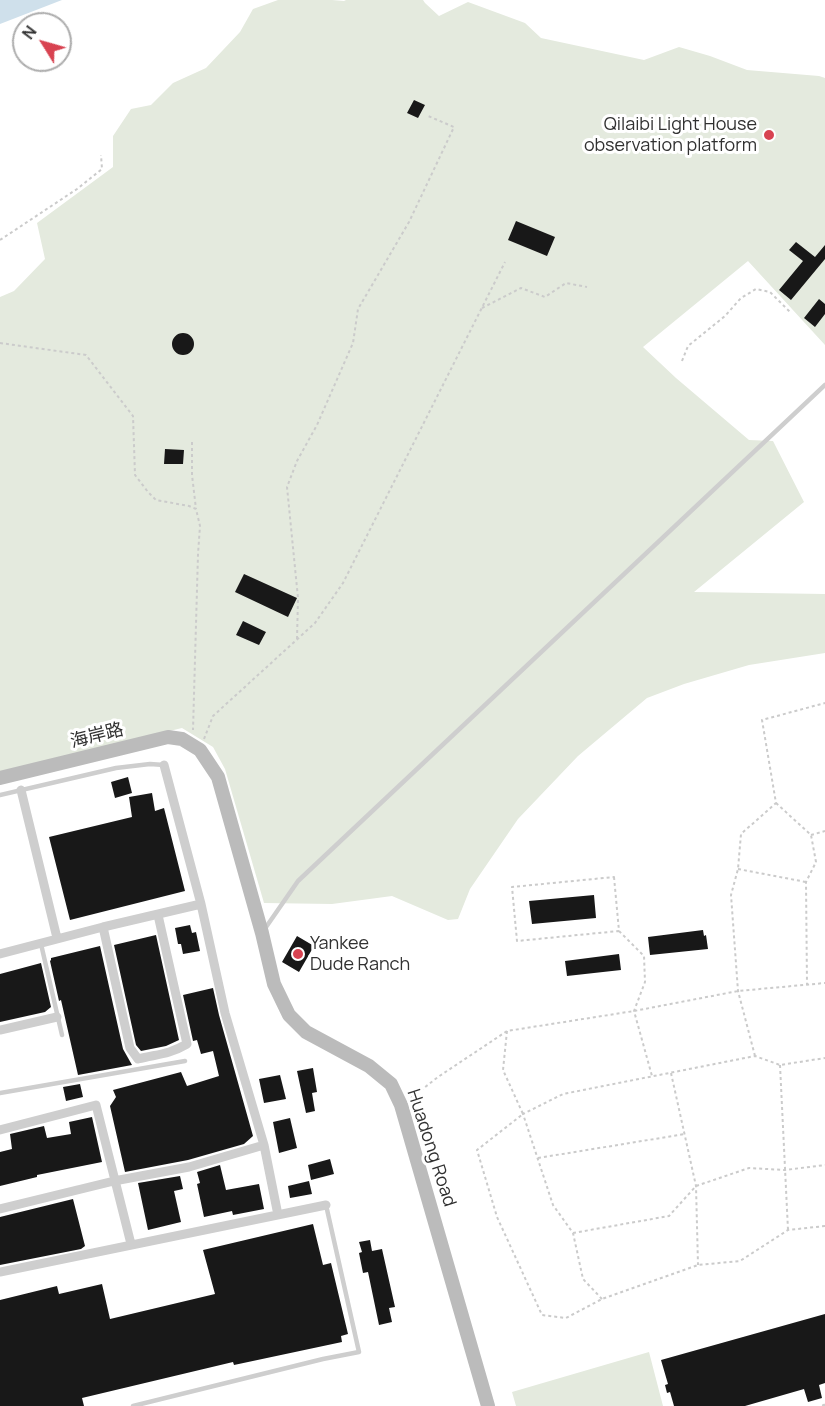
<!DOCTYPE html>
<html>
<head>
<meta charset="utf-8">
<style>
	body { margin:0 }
	#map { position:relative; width:825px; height:1406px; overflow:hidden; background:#fff; font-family:Manrope,sans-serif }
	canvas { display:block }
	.north { position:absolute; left:12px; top:12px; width:60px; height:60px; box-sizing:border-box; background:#fff; border:2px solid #adadad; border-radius:50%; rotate:307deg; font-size:16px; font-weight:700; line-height:24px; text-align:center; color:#313131 }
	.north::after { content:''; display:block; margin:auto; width:21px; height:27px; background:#d84351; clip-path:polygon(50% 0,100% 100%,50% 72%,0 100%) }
</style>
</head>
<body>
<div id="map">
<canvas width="825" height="1406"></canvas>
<div class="north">N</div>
</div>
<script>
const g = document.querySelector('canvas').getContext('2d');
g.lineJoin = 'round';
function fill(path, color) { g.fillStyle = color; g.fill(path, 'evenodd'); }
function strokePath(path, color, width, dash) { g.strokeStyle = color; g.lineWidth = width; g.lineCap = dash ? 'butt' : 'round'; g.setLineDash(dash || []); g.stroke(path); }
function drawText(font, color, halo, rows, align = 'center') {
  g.font = font + ' Manrope,"Noto Sans TC",sans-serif'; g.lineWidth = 6; g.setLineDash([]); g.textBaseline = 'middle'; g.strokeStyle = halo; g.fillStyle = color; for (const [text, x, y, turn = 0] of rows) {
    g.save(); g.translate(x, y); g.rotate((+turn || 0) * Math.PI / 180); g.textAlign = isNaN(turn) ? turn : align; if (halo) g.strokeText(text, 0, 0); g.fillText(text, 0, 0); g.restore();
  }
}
fill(new Path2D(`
	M278,0h54l12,1 2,-1h77l2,3 14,13 29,-14 57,21 16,15 103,22 35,-13 31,9 37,14 72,6 6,2v267l-77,-84 -105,86 33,31 73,62 24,1 31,61 -110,90 131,2v59l-76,12 -65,19 -37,14 -69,58 -60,63 -48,70 -12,30 -10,1 -56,-24 -60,8 -68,-1 -39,-134 -12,-22 -31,-19 -182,44v-475l14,-6 31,-32 -8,-36 76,-56v-31l18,-27 20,-4 22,-22 33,-15 34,-36 13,-23z
	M649,1352l14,54h-147l-4,-14z`), '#e4eade');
fill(new Path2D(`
	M0,0h62l-62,24z`), '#cfe0eb');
fill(new Path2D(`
	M414,100l11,5 -7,13 -11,-5z
	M516,221l39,16 -8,19 -39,-16z
	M796,242l19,15 10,-12v14l-34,41 -12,-10 24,-29 -14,-11z
	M819,299l6,5v10l-10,13 -11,-9z
	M172 344a11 11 0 1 1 22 0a11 11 0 1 1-22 0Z
	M165,449l19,1 -1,14h-19z
	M244,574l53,24 -9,19 -53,-25z
	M243,621l23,11 -7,13 -23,-10z
	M128,777l4,16 -17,5 -4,-16z
	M152,793l3,18 9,-3 21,83 -115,29 -21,-83 83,-20 -3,-20z
	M594,895l2,23 -64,6 -3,-23z
	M190,925l2,8 4,-1 4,19 -17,3 -2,-10h-3l-3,-16z
	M703,930l1,6 2,-1 2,14 -58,6 -2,-18z
	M156,935l23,105 -13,6 -25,5 -5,-6 -22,-100z
	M297,936l17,10 -15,26 -17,-10z
	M100,946l23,103 9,16 -54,10 -17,-75 -2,1 -9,-40 1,-1v-2z
	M619,954l2,16 -54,6 -2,-15z
	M41,963l10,44 -6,5 -45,10v-48z
	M213,988l6,27 34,121 -9,8 -56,16 -63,12 -15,-66 6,-9 -3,-7 68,-18 6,14 32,-10 -6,-25 -12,3 -4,-14 -4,1 -10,-46z
	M313,1068l4,24 -5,1 3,18 -9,2 -9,-42z
	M280,1075l6,24 -22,4 -5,-24z
	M80,1084l3,13 -17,4 -3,-14z
	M92,1117l10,45 -65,13v2l-37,9v-34l12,-3 -2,-15 34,-8 3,12 24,-4 -2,-12z
	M290,1118l7,30 -18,5 -6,-31z
	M330,1159l4,15 -23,6 -3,-15z
	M220,1165l6,25 33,-6 5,25 -31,6 -1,-4 -28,6 -7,-33 3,-1 -3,-11z
	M180,1176l3,13 -9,2 7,31 -33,8 -10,-47z
	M309,1181l3,13 -22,4 -2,-12z
	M73,1199l12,47 -4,3 -81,16v-48z
	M313,1224l10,41 8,-2 17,71 -7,2 1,6 -108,23 -1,-3 -151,36 2,8h-84v-106l57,-14 2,8 43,-10 8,35 105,-25 -12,-44z
	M370,1240l2,11 10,-2 13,58 -6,1 3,14 -13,3 -11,-53 -5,1 -4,-20 3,-1 -3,-10z
	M825,1314v69l-6,2 3,13 -14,4 -4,-13 -59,17h-71l-4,-14 -3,1 -2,-8 3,-1 -7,-24z`), '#181818');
strokePath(new Path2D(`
	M0,240l77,-51 25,-20 -1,-14
	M482,308l39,-20 24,9 21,-14 21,4
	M0,343l86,12 47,61 2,59 13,17 8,8 33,6 7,3 4,17 -2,28 -5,176
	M682,361l6,-15 37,-30 16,-18 15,-9 14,3 21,21
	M192,442v33l4,34
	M297,639l1,-41 -11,-111 10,-26 20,-36 36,-82 5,-34 51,-87 45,-95 -26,-11
	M204,739l9,-23 102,-93 28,-40 162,-321
	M776,803l35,32 5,27 -10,20 1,103
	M811,835l14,-4
	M738,869l68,13
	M614,877l5,54 -102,10 -5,-54z
	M619,931l25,25 1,26 -11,29 18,65
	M507,1031l-4,39 20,44 -46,36 20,67 45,98 24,3 36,-19 96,-34 42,-4 48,-31 37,-4
	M755,1056l-17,-65 -7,-96 7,-26 3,-35 35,-31 -14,-83 63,-17
	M780,1065l8,165
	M671,1073l25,113 2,79
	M411,1098l27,-21 69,-46 127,-20 104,-20 87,-8
	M538,1158l147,-24
	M573,1233l96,-17 27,-30 53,-18 36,2 40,-5
	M602,1299l-19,-20 -10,-46 -20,-28 -30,-91 40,-20 192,-38 25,9 45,-7`), '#cbcbcb', 2, [3, 3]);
strokePath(new Path2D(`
	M0,795l116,-27 34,-4 14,1
	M264,930l34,-49 527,-496
	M41,944l21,91
	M0,1093l185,-32
	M133,1406l190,-47 36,-7 -33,-147
	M824,1406h1`), '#cecece', 4.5);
strokePath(new Path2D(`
	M164,765l37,139 24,109 39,132 14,70
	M21,790l36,148
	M103,927l27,121 8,11c20,-5 30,-4 49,-15l-29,-129
	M0,954l103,-27 98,-23
	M0,1030l57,-13
	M0,1130l96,-25 35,139
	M0,1209l114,-28 75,-14 75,-22
	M0,1272l326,-67`), '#cecece', 9);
strokePath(new Path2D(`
	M0,778l168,-41 14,2 18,11 18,27 44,156 12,51 15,31 17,17 63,34 22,18 10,21 87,301`), '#bbb', 14);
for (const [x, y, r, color] of [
	[769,135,6,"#d84351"],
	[298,954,6,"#d84351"]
]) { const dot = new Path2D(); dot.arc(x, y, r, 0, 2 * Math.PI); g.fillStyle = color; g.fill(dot); strokePath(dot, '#fff', 2); }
drawText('18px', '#313131', '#fff', [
	["Qilaibi Light House",757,125],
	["observation platform",757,146],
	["Yankee",310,944,"left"],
	["Dude Ranch",310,965,"left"]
], 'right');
drawText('18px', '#313131', '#fff', [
	["海岸路",97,736,-14],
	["Huadong Road",431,1148,72]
]);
</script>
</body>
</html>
